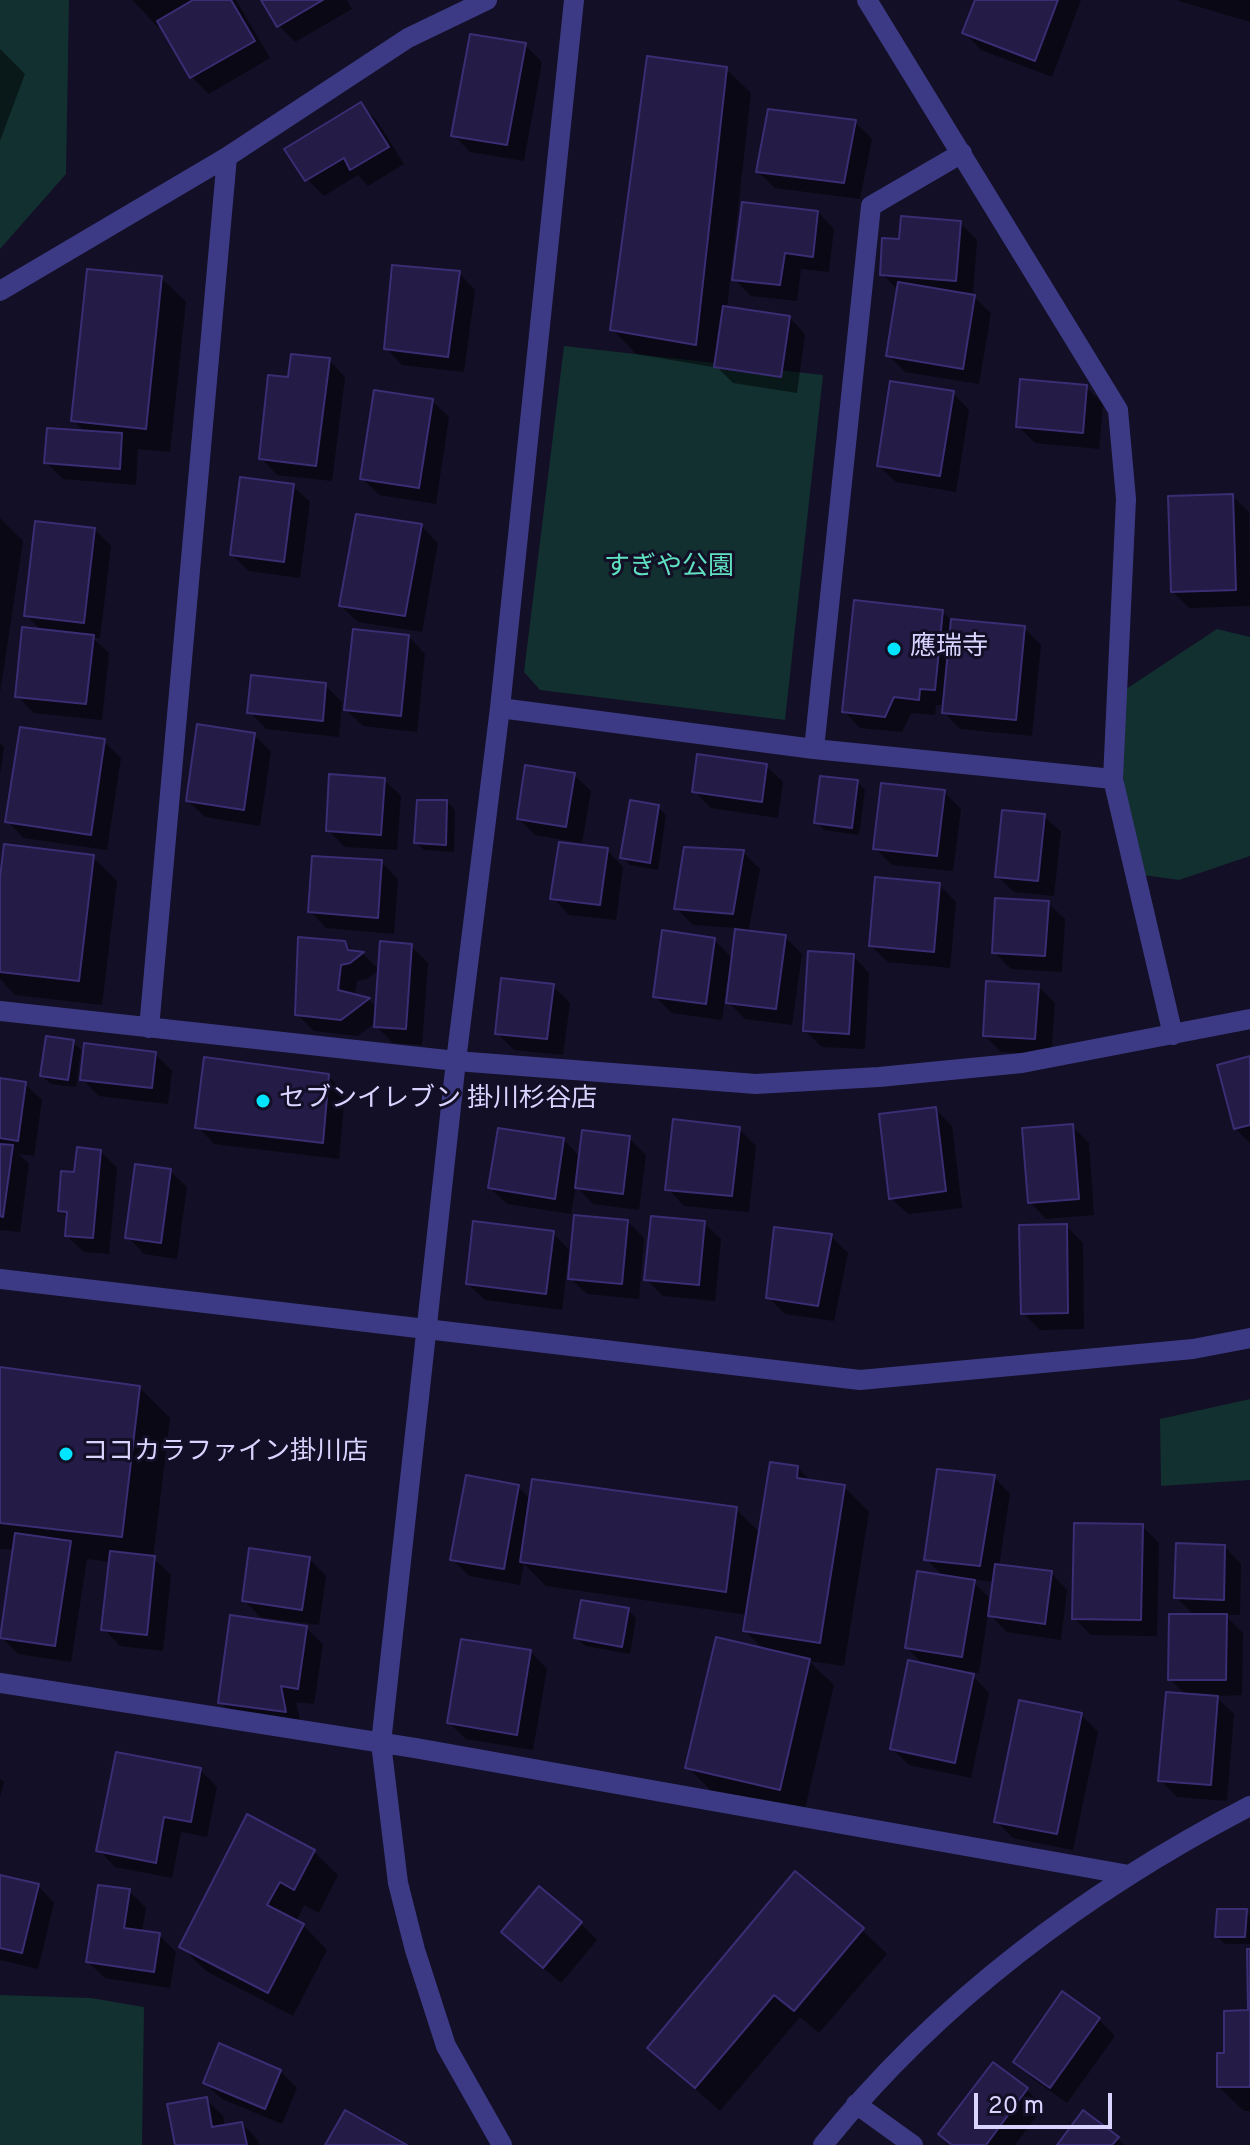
<!DOCTYPE html>
<html>
<head>
<meta charset="utf-8">
<style>
	body { margin:0 }
	#map { position:relative; width:1250px; height:2145px; overflow:hidden; background:#130f26; font-family:Overpass,sans-serif }
	canvas { display:block }
	.scale { position:absolute; left:974px; top:2093px; width:138px; height:36px; box-sizing:border-box; border:4px solid #d9d4ff; border-top:0; padding-left:10px; font-size:24px; line-height:28px; white-space:nowrap; color:#d9d4ff; -webkit-text-stroke:6px #130f26; paint-order:stroke }
</style>
</head>
<body>
<div id="map">
<canvas width="1250" height="2145"></canvas>
<div class="scale">20 m</div>
</div>
<script>
const g = document.querySelector('canvas').getContext('2d');
g.lineJoin = 'round';
function fill(path, color) { g.fillStyle = color; g.fill(path, 'evenodd'); }
function strokePath(path, color, width, dash) { g.strokeStyle = color; g.lineWidth = width; g.lineCap = dash ? 'butt' : 'round'; g.setLineDash(dash || []); g.stroke(path); }
function drawText(font, color, halo, rows, align = 'center') {
  g.font = font + ' Overpass,"Noto Sans JP",sans-serif'; g.lineWidth = 6; g.setLineDash([]); g.textBaseline = 'middle'; g.strokeStyle = halo; g.fillStyle = color; for (const [text, x, y, turn = 0] of rows) {
    g.save(); g.translate(x, y); g.rotate((+turn || 0) * Math.PI / 180); g.textAlign = isNaN(turn) ? turn : align; if (halo) g.strokeText(text, 0, 0); g.fillText(text, 0, 0); g.restore();
  }
}
fill(new Path2D(`
	M0,0h69l-3,174 -66,75z
	M564,346l259,29 -38,345 -245,-30 -16,-18z
	M1217,629l33,8v219l-71,24 -43,-6 -8,-34 -11,-145z
	M1250,1399v81l-89,6 -1,-67z
	M0,1995l91,3 53,9 -2,138h-142z`), '#12302f');
fill(new Path2D(`
	M132,0h104l34,58 -61,36 -17,-17 -30,-52 -4,2z
	M264,0h83l5,9 -57,33 -16,-16z
	M977,0h104l-29,77 -71,-27 -16,-17z
	M1179,0h71v22l-71,-21z
	M525,45l17,17 -18,99 -54,-9 -16,-17z
	M0,49l25,25 -25,67z
	M726,69l25,24 -24,215 62,9 16,17 -8,59 -64,-10 -15,-15 -82,-14 -24,-25z
	M361,105l16,16 27,43 -36,22 -10,-11 -34,21 -17,-17z
	M855,122l17,17 -12,60 -85,-11 -17,-16z
	M818,212l16,17 -5,43 -28,-3 -4,32 -46,-5 -17,-17z
	M960,223l17,17 -4,56 18,17 -12,71 -74,-12 -17,-17 11,-64 -17,-17 19,-33z
	M459,273l16,17 -11,82 -62,-7 -16,-17z
	M161,278l25,24 -16,150 -32,-3 -2,36 -73,-6 -17,-17 39,-30 -12,-12z
	M329,360l16,17 -13,104 -55,-6 -16,-17 29,-79z
	M1086,387l17,17 -4,45 -64,-6 -17,-17z
	M953,393l16,17 -13,82 -60,-10 -17,-16z
	M432,401l17,16 -13,87 -57,-9 -16,-16z
	M293,486l17,16 -10,76 -51,-7 -17,-16z
	M1232,496l17,16 1,94 -61,2 -16,-16z
	M0,518l23,23 -23,152z
	M421,526l17,17 -16,89 -64,-10 -17,-16z
	M95,530l16,16 -11,92h-7l16,15 -7,67 -68,-7 -17,-17 25,-65 -16,-16z
	M942,612l10,9 72,7 17,17 -9,91 -72,-7 -16,-17v-7h-8l-1,10 -24,-2 -9,19 -42,-4 -16,-17z
	M409,637l16,17 -8,78 -54,-6 -17,-16z
	M325,685l17,17 -3,35 -73,-8 -16,-17z
	M254,735l17,17 -11,74 -55,-9 -17,-16z
	M104,741l17,17 -14,92 -83,-12 -17,-17z
	M0,743l4,4 -4,28z
	M766,766l17,16 -5,36 -67,-10 -17,-17z
	M574,775l17,16 -9,52 -47,-8 -16,-16z
	M384,780l17,16 -4,54 -52,-3 -17,-17z
	M857,782l8,8 -6,45 -35,-5 -8,-8z
	M944,792l17,17 -8,62 -61,-6 -16,-16z
	M447,802l8,8 -1,42 -30,-2 -8,-8z
	M658,807l8,8 -8,55 -28,-5 -8,-8z
	M1044,816l17,16 -7,64 -40,-4 -17,-16z
	M607,850l16,17 -7,53 -47,-5 -16,-17z
	M743,852l17,17 -12,64 37,4 17,17 -10,71 -47,-6 -17,-17 3,-20h-4l-5,38 -50,-7 -17,-16 59,-57 19,19 4,-31 -44,-3 -17,-17z
	M93,857l24,24 -15,124 -87,-10 -15,-16v-84z
	M381,862l17,17 -4,55 -68,-6 -16,-17z
	M939,885l17,17 -6,66 -62,-6 -17,-16z
	M1048,903l17,16 -3,53 -51,-3 -17,-17z
	M345,943l10,10 8,1 16,16 -12,9 -10,2 -2,15 14,4 8,8 34,-62 17,17 -6,82 -29,-2 -17,-17v-4l-18,14 -44,-5 -17,-17z
	M853,956l16,17 -4,76 -43,-2 -17,-16z
	M553,986l17,17 -7,52 -49,-5 -17,-17z
	M1038,986l17,17 -4,52 -50,-3 -16,-16z
	M73,1042l8,8 -5,37 -25,-3 -9,-8z
	M155,1054l17,17 -4,33 -69,-8 -17,-17z
	M1250,1058v85l-15,-15z
	M328,1076l17,17 -6,66 -125,-15 -16,-17z
	M0,1080l25,4 17,16 -8,56 -15,-2 10,10 -9,68 -20,-2z
	M935,1109l17,17 10,82 -54,6 -17,-16z
	M1072,1126l17,17 5,72 -48,4 -16,-17z
	M739,1129l17,17 -7,66 -65,-6 -16,-17z
	M629,1138l17,17 -7,55 -46,-6 -17,-18 -5,28 -64,-10 -17,-16 74,-48 16,17z
	M100,1151l17,17 -8,86 -25,-2 -17,-16 2,-17 -9,-9 16,-36z
	M170,1171l17,16 -10,72 -33,-5 -16,-17z
	M628,1222l16,16 -5,61 -52,-5 -17,-16z
	M704,1223l17,16 -6,62 -52,-5 -17,-17z
	M1066,1226l17,17 1,86 -44,1 -17,-17z
	M553,1233l16,17 -7,60 -77,-10 -17,-16z
	M831,1236l17,17 -14,68 -49,-7 -17,-17z
	M0,1369l139,18 31,31 -17,140 18,17 -8,76 -43,-5 -16,-17 7,-67 -24,-3 -16,103 -53,-8 -17,-17 13,-87 -14,-1z
	M798,1468l14,15 32,4 25,25 -25,154 -35,-5 25,24 -30,128 -92,-21 -24,-25 77,-116 -20,-20 3,-16 -202,-29 -22,-22 -4,21 -51,-9 -17,-17 66,-72 13,13 205,9 24,24z
	M994,1477l16,17 -11,72 52,7 16,17 -6,50 -54,-8 -19,-19 -9,60 -11,-2 21,22 -18,85 -62,-13 -17,-16 33,-83 -18,-18 38,-70 -19,-19zM970,1579l25,3 -2,19z
	M1142,1526l17,17 -2,93 -66,-1 -17,-17z
	M1225,1547l16,17 -1,51h-15l18,18 -1,62 -27,1 19,18 -7,87 -50,-4 -16,-17 25,-85 -16,-16 25,-63 -19,-19z
	M309,1559l17,17 -7,49 -59,-8 -16,-17z
	M628,1610l8,8 -6,36 -45,-8 -8,-8z
	M306,1628l17,16 -9,60 -18,-2 6,26 -65,-9 -17,-17z
	M531,1652l16,17 -14,81 -67,-11 -17,-16z
	M1081,1715l17,17 -25,118 -60,-12 -17,-17z
	M200,1770l17,17 -10,50 -26,-5 -9,46 -57,-11 -16,-17z
	M0,1779l4,3 -4,15z
	M313,1851l25,24 -19,38 -15,-8 -8,17 7,3 24,25 -34,66 -87,-45 -25,-25z
	M0,1877l38,9 16,17 -16,66 -38,-9z
	M129,1891l17,17 -4,24 17,3 17,17 -6,36 -65,-10 -17,-16z
	M1246,1911l4,5v28h-25l-8,-8z
	M580,1923l17,17 -36,43 -41,-34z
	M862,1930l25,24 -68,79 -19,-16 -80,94 -70,-63z
	M1250,1951v160h-6l-25,-24 7,-32 24,-43z
	M1098,2019l17,17 -48,67 -35,-25 -17,-17z
	M993,2064l34,26 16,17 -28,38h-63l-11,-11z
	M280,2071l17,17 -15,36 -60,-25 -17,-16z
	M206,2099l17,17 2,11 17,-3 16,16 1,5h-82z
	M1117,2138l7,7h-65z`), '#0007');
const building = new Path2D(`
	M193,0h38l24,41 -65,37 -33,-57z
	M261,0h62l-46,27z
	M975,0h83l-23,61 -73,-28z
	M470,34l56,9 -19,102 -56,-9z
	M647,56l80,11 -31,278 -86,-15z
	M361,102l28,45 -39,23 -6,-12 -39,23 -21,-32z
	M768,109l88,11 -12,63 -88,-11z
	M742,202l76,9 -5,46 -28,-4 -5,32 -48,-5z
	M901,216l60,5 -5,60 -76,-6 2,-37 17,1z
	M392,265l68,6 -12,86 -64,-8z
	M87,269l75,7 -16,153 -75,-8z
	M898,282l77,13 -12,74 -77,-13z
	M723,306l67,10 -9,61 -67,-10z
	M291,354l39,4 -14,108 -57,-7 9,-84 20,2z
	M1020,379l67,6 -4,48 -67,-6z
	M890,381l64,10 -14,85 -63,-10z
	M374,390l59,9 -14,89 -59,-9z
	M47,428l75,5 -2,36 -76,-6z
	M240,477l54,7 -10,78 -54,-7z
	M1233,494l3,96 -65,2 -3,-96z
	M356,514l66,10 -17,92 -66,-10z
	M35,521l60,7 -11,95 -60,-7z
	M854,600l89,10 -8,80 -15,-1 -1,11 -25,-3 -9,20 -43,-5z
	M951,619l74,7 -9,94 -74,-7z
	M22,627l72,8 -8,69 -71,-7z
	M353,629l56,6 -8,81 -57,-6z
	M251,675l75,8 -3,38 -76,-8z
	M197,724l58,9 -11,77 -58,-9z
	M20,727l85,12 -14,96 -86,-13z
	M697,754l70,10 -5,38 -70,-10z
	M525,765l50,8 -9,54 -49,-8z
	M329,774l56,4 -4,57 -55,-4z
	M820,776l38,4 -6,48 -38,-5z
	M881,783l64,7 -8,66 -64,-7z
	M417,800h30l-1,45 -32,-2z
	M630,800l29,5 -9,58 -30,-5z
	M1002,810l43,4 -7,67 -43,-4z
	M559,842l49,6 -8,57 -50,-6z
	M4,844l90,11 -15,126 -79,-9v-94z
	M684,847l60,3 -11,64 -59,-5z
	M312,856l70,4 -4,58 -70,-6z
	M875,877l65,6 -6,69 -65,-6z
	M995,898l54,3 -4,55 -53,-3z
	M735,929l51,6 -10,74 -50,-6z
	M662,930l53,8 -9,66 -53,-7z
	M298,937l47,4 3,9 16,2 -14,11 -9,2 -3,25 32,8 -29,22 -46,-5z
	M380,941l32,3 -6,85 -32,-2z
	M808,951l46,3 -5,80 -46,-3z
	M501,978l53,6 -7,55 -52,-5z
	M986,981l53,3 -4,55 -52,-3z
	M46,1036l28,4 -6,40 -28,-4z
	M84,1043l72,9 -4,36 -72,-8z
	M1250,1056v69l-16,4 -17,-64z
	M204,1057l125,17 -6,69 -128,-15z
	M0,1078l26,4 -8,59 -18,-3z
	M936,1107l10,84 -57,8 -10,-85z
	M673,1119l67,8 -8,69 -67,-6z
	M1073,1124l6,75 -51,4 -6,-75z
	M498,1128l66,10 -9,61 -67,-11z
	M582,1130l48,6 -7,58 -48,-6z
	M0,1144l13,1 -10,72 -3,-1z
	M77,1147l24,3 -8,88 -28,-2 2,-24 -9,-1 3,-40 13,1z
	M135,1164l36,5 -10,74 -36,-5z
	M574,1215l54,5 -6,64 -54,-5z
	M651,1216l54,5 -6,64 -55,-5z
	M473,1221l81,10 -8,63 -80,-10z
	M1067,1224l1,89 -47,1 -2,-89z
	M774,1227l58,7 -14,72 -52,-8z
	M0,1367l140,19 -18,151 -122,-14z
	M770,1462l28,4 -1,12 48,7 -25,158 -77,-12z
	M937,1469l58,6 -15,91 -56,-6z
	M466,1475l53,10 -15,84 -54,-9z
	M532,1479l205,28 -11,85 -206,-30z
	M1074,1523l69,1 -2,96 -69,-1z
	M15,1533l56,8 -16,105 -55,-8z
	M1176,1543l49,2 -1,55 -50,-2z
	M249,1548l61,9 -8,53 -60,-9z
	M110,1551l45,5 -8,79 -46,-5z
	M995,1564l57,7 -7,53 -57,-8z
	M917,1571l58,9 -13,77 -57,-9z
	M581,1600l48,8 -7,39 -48,-9z
	M1169,1614h58l-1,66h-58z
	M230,1615l77,11 -9,63 -17,-3 5,26 -68,-9z
	M716,1637l94,22 -30,131 -95,-22z
	M461,1639l70,11 -14,85 -70,-12z
	M908,1660l66,14 -19,89 -65,-14z
	M1166,1692l52,4 -7,89 -53,-4z
	M1019,1700l63,13 -25,121 -63,-12z
	M116,1752l85,16 -10,54 -27,-5 -8,46 -60,-12z
	M247,1814l68,36 -21,40 -14,-8 -13,23 37,19 -36,69 -89,-46z
	M795,1871l69,57 -70,83 -20,-16 -79,93 -48,-40z
	M0,1875l39,9 -17,69 -22,-5z
	M98,1885l32,4 -6,39 36,5 -6,39 -68,-10z
	M539,1886l43,36 -39,46 -42,-36z
	M1217,1909h30l-2,28h-30z
	M1247,1949h3v138h-33v-34h7v-42l24,-1z
	M1062,1991l38,27 -50,70 -37,-26z
	M219,2043l62,27 -16,39 -62,-26z
	M993,2062l35,26 -42,57h-34l-14,-11z
	M207,2097l5,30 30,-5 5,23h-72l-8,-41z
	M345,2110l62,35h-82z
	M1083,2110l36,27 -7,8h-55z`);
fill(building, '#241b47');
strokePath(building, '#3b2d73', 2);
strokePath(new Path2D(`
	M867,0l251,410 8,89 -13,280 60,256
	M0,291l227,-134 181,-119 79,-38
	M500,708l314,41 299,30
	M814,749l57,-543 91,-53
	M0,1011l456,50 300,23 123,-7 143,-14 228,-44
	M149,1028l78,-871
	M0,1279l860,101 333,-31 57,-11
	M0,1683l415,65 714,127
	M856,2104l57,41
	M502,2145l-56,-99 -31,-96 -17,-67 -17,-140 75,-682 44,-353 74,-708
	M823,2145c114,-143 265,-255 427,-339`), '#3d3a85', 20);
for (const [x, y, r, color] of [
	[894,649,8,"#00e5ff"],
	[263,1101,8,"#00e5ff"],
	[66,1454,8,"#00e5ff"]
]) { const dot = new Path2D(); dot.arc(x, y, r, 0, 2 * Math.PI); g.fillStyle = color; g.fill(dot); strokePath(dot, '#130f26', 3); }
drawText('26px', '#5fe0c0', '#130f26', [
	["すぎや公園",669,569]
]);
drawText('26px', '#d9d4ff', '#130f26', [
	["應瑞寺",910,649],
	["セブンイレブン 掛川杉谷店",279,1101],
	["ココカラファイン掛川店",82,1454]
], 'left');
</script>
</body>
</html>
